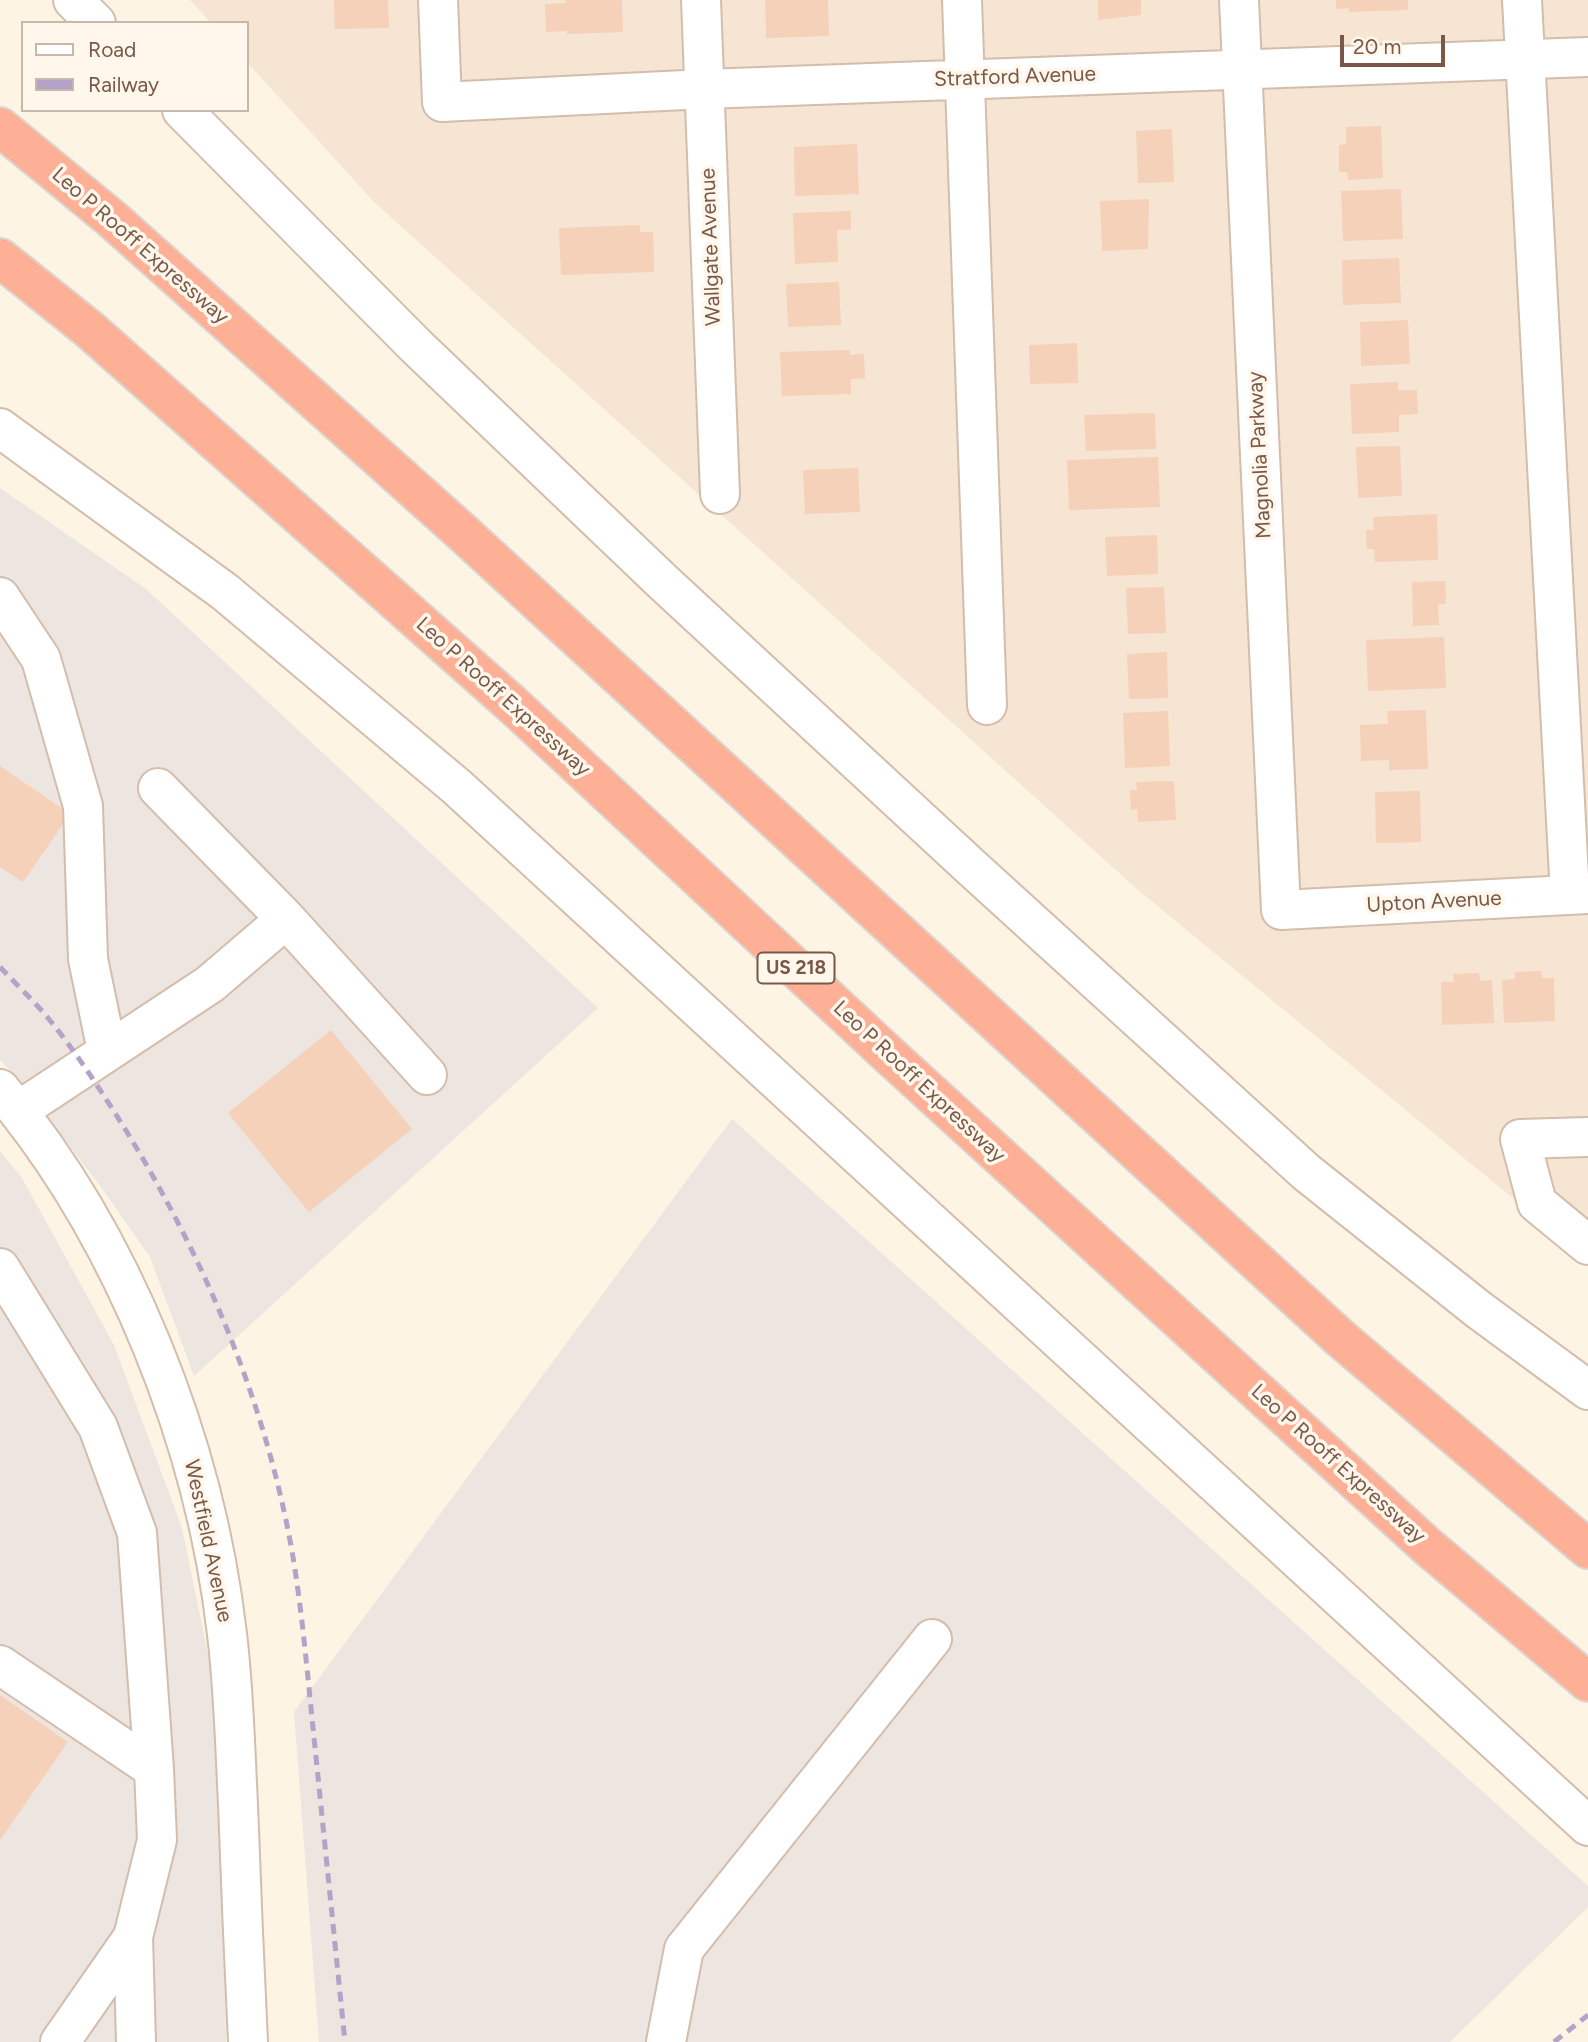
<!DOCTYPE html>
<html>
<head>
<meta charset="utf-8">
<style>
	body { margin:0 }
	#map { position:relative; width:1588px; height:2042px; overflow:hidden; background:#fef4e4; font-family:Figtree,sans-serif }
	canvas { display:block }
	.legend { position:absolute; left:21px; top:21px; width:228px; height:91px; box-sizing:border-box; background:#fff7ec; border:2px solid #c9b7aa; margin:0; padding:9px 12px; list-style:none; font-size:21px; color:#795847 }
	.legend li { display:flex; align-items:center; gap:14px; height:35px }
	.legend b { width:35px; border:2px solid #c9b7aa }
	.scale { position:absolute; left:1340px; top:35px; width:105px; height:32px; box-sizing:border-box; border:4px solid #795847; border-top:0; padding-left:9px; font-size:21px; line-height:24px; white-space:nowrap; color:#795847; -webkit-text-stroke:5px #fff7ec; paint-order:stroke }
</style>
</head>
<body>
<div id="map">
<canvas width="1588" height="2042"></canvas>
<ul class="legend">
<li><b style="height:9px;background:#fff"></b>Road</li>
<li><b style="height:9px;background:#b6a1c9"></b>Railway</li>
</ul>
<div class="scale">20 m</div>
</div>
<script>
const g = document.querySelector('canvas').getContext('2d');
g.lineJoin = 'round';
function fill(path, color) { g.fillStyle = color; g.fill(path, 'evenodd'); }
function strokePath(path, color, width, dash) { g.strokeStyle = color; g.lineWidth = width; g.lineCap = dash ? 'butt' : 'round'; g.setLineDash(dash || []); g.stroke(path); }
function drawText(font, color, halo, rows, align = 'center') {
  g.font = font + ' Figtree,sans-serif'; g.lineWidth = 7; g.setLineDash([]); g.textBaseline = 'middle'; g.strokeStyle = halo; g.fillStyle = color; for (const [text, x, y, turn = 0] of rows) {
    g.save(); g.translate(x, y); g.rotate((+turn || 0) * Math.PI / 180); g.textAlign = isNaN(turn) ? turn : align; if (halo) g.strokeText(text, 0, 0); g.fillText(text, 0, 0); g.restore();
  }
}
fill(new Path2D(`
	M190,0h1398v1260l-450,-370 -764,-688 -127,-140v-39h-36z`), '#f6e5d2');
fill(new Path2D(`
	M0,488l146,101 452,419 -404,368 -44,-119 -49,-70 -82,-107 -19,-20z
	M732,1119l856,767v21l-138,135h-1131l-25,-330z
	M0,1151l22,27 92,167 68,183 35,170 9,344h-226z`), '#ede5df');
fill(new Path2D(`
	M334,0h54l1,28 -54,1z
	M566,0h56l1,32 -56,2v-3l-21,1 -1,-28 21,-1z
	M765,0h63l1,36 -63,2z
	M1098,0h43v15l-43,5z
	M1336,0h72v10l-59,2v-4l-13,1z
	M1381,126l2,52 -35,2 -1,-8h-8v-27l7,-1v-17z
	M1172,129l2,53 -36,1 -2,-52z
	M857,144l2,50 -64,2 -1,-49z
	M1401,189l2,50 -60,2 -2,-50z
	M1149,199l-1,50 -46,2 -2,-50z
	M851,211v19h-14l1,32 -43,2 -2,-51z
	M640,225v7h13l1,40 -93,3 -2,-47z
	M1399,258l2,45 -58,2 -1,-45z
	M839,282l2,43 -53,2 -2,-43z
	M1408,320l2,44 -49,2 -1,-44z
	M1077,343l1,40 -48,1 -1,-39z
	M850,350v5l14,-1 1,24 -14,1v15l-69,2 -2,-44z
	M1398,382v8h19l1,24 -19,1v17l-47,2 -2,-50z
	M1155,413l1,36 -70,2 -2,-36z
	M1400,446l2,50 -44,2 -2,-51z
	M1158,457l2,50 -91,3 -2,-50z
	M858,468l2,44 -55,2 -2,-44z
	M1437,514l1,46 -63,2 -1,-13h-7l-1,-19h8l-1,-13z
	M1157,535l1,39 -51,2 -2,-39z
	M1445,581l1,23h-8l1,21 -26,1 -1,-44z
	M1164,587l2,46 -38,1 -2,-46z
	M1444,637l2,51 -78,3 -2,-51z
	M1167,652l1,46 -39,1 -2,-45z
	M1426,710l2,59 -39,1v-10l-28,1 -1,-36 28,-1 -1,-13z
	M1168,711l2,55 -45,2 -2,-55z
	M0,766l70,48 -47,68 -23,-15z
	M1174,781l2,39 -38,2 -1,-13 -6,1 -1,-20h7l-1,-8z
	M1420,791l1,51 -45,1 -1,-51z
	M1541,971l1,7h12l1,43 -51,2 -2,-43 13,-1v-7z
	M1479,973l1,8 12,-1 2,43 -52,2 -1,-43h13l-1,-8z
	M331,1030l81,99 -103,83 -81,-99z
	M0,1695l68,47 -68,98z`), '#f6d1b9');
const minor = new Path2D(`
	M73,0l23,23
	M438,0l4,102 263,-13 883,-32
	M701,0l19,494
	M962,0l25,705
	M1239,0l42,910 307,-16
	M1522,0l48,895
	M182,110l234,236 247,236 308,285 335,305 173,138 109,80
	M0,428l225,164 232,195 1131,1039
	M0,597l41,62 42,147 5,153 19,92
	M158,788l128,131
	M0,1089c124,148 205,354 227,545 7,57 8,113 11,170 3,79 6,159 10,238
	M18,1111l192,-127 76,-65 141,156
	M1588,1137l-68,2 17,64 51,42
	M0,1268l98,159 39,106 17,236 3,71 -24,97 3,105
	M0,1665l154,104
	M60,2042l73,-105
	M666,2042l18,-93 248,-310`);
const highway = new Path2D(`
	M0,127l112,92 351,314 876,804 249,212
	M0,258l90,72 424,376 376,350 537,490 161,136`);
strokePath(minor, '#d3bdac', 42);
strokePath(highway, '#dcd4cf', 42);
strokePath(minor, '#fff', 38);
strokePath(highway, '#fdb096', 38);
strokePath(new Path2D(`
	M0,967c16,17 33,33 48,51 29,35 55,76 79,114 79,130 138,269 165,419 11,65 16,131 23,196 10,99 20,197 30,295
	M1554,2042l34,-27`), '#b6a1c9', 5, [10, 7]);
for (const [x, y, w] of [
	[796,968,77]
]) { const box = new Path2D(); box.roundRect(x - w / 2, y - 15.5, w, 31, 5); g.fillStyle = '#fff7ec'; g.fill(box); strokePath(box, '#795847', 2); }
drawText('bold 19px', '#795847', null, [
	["US 218",796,968]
]);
drawText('21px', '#795847', '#fff7ec', [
	["Stratford Avenue",1015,77,-2],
	["Leo P Rooff Expressway",140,246,41],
	["Wallgate Avenue",711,247,-92],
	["Magnolia Parkway",1260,455,-93],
	["Leo P Rooff Expressway",503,697,42],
	["Upton Avenue",1434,902,-3],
	["Leo P Rooff Expressway",919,1082,43],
	["Leo P Rooff Expressway",1338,1464,42],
	["Westfield Avenue",208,1541,78]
]);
</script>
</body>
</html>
